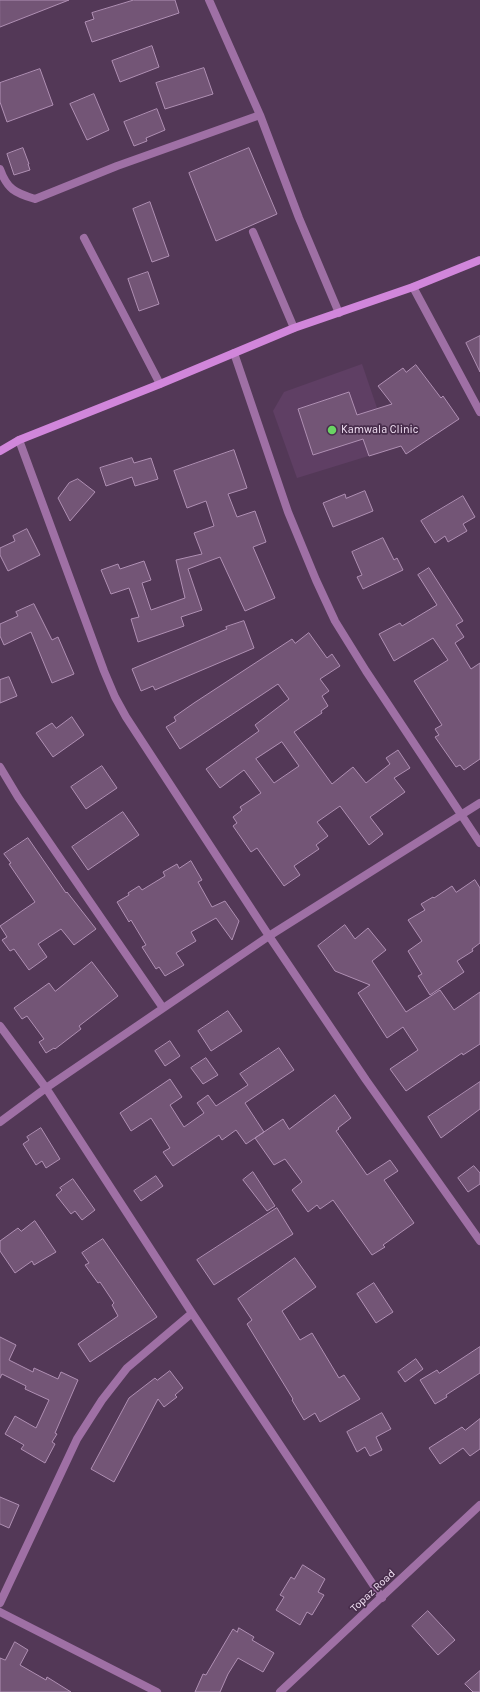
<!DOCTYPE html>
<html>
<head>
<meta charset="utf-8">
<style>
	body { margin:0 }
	canvas { display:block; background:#533857 }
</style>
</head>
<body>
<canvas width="480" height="1692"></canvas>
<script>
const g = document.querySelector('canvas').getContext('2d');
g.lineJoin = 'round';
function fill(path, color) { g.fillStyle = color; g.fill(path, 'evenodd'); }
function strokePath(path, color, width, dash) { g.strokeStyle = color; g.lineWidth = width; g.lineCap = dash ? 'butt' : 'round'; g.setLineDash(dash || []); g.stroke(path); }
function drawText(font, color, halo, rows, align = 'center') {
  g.font = font + ' Karla,sans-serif'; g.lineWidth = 3.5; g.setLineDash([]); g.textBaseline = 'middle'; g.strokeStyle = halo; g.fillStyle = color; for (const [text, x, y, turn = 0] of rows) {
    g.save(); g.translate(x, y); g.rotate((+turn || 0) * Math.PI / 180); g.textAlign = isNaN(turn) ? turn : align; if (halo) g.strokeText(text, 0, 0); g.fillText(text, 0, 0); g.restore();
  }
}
fill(new Path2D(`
	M362,364l29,85 -94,29 -24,-67 11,-19z`), '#5f3f64');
const building = new Path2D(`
	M0,0h69l-69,27z
	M134,0h41l4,13 -87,29 -7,-20 9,-3 -2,-6z
	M152,46l7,21 -39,15 -8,-21z
	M204,68l9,26 -48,15 -9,-26z
	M40,69l13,36 -46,17 -7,-20v-19z
	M94,94l15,36 -22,10 -17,-36z
	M157,109l8,21 -19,8 1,3 -13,5 -10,-24z
	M23,148l6,16h-1l2,6 -16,5 -7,-21z
	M249,148l28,66 -61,27 -27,-68z
	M150,202l19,54 -17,6 -19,-53z
	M148,272l11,32 -20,7 -11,-32z
	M480,336v36l-14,-29z
	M416,365l25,33 2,-2 16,23 -53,35 -5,-8 -32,10 -6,-17 -50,16 -15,-46 51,-17 8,23 35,-11 -14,-18 25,-18 3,4z
	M234,450l13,38 -19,6 9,23 18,-6 11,31 -13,5 22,51 -30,13 -25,-54 -32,12 14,41 -21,7 3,9 -46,16 -7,-23 8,-2 -10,-29 -18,6 -10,-24 17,-6 2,5 24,-8 7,19 -9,3 9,27 34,-12 -9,-38 26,-6 -8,-21 20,-7 -8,-25 -19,7 -13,-37z
	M132,458l2,5 17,-5 7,21 -23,7 -3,-9 -26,9 -6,-18z
	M78,479l17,13 -25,29 -12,-23 11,-15z
	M365,491l8,20 -40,16 -10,-24 22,-9 1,4z
	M463,496l12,21 -12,7 4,7 -19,11 -3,-6 -10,7 -14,-22z
	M27,529l13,26 -32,16 -8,-16v-7l15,-7 -2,-5z
	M383,538l11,22 3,-2 6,12 -40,19 -6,-12 5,-2 -10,-23z
	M429,568l34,53 -7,4 8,12 -9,6 16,26 9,-6v96l-16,11 -4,-5 -4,2 -21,-30 4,-2 -4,-6 7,-4 -28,-44 34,-21 -15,-22 -39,23 -15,-27 21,-11 2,3 35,-21 -19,-30z
	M34,604l18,36 6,-3 16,37 -22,9 -21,-51 -27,13 -4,-9v-12l18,-8 -2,-4z
	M244,621l10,27 -99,42 -2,-4 -12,5 -9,-22 95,-40 -1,-2z
	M309,633l18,25 5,-4 8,12 -20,13 9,12 -7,5 6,10 -7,5 1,2 -28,19 38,52 21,-17 13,16 24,-19 -4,-6 12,-8 12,18 -16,10 11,14 -35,25 13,17 -14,11 -29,-39 -23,16 11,14 -12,9 3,4 -25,17 6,9 -16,11 -27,-38 -6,4 -18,-26 4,-3 -4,-6 9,-7 -2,-3 21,-14 -17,-23 -24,18 -14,-19 53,-38 -4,-6 34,-26 -11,-15 -98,65 -14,-22 10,-6 -2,-4 20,-14 98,-64 3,4zM282,742l17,24 -25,17 -18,-24z
	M9,677l8,19 -17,7v-23z
	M72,717l12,18 -31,22 -17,-24 16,-10 4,5z
	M102,766l15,22 -31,21 -15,-22z
	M123,812l16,23 -51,35 -16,-23z
	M28,838l38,55 1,-1 29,37 -22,16 -13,-16 -23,15 9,13 -18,13 -15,-21 -4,2 -8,-11 5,-3 -7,-11 35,-24 -26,-38 2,-1 -7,-9z
	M191,861l11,19 -4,2 14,25 13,-6 14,20 -7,19 -16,-22 -25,14 5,9 -20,12 8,12 -19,11 -6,-9 -3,2 -14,-22 4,-2 -15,-25 -2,2 -12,-20 12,-7 -1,-2 11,-7 3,4 23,-14 -2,-4 14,-8 2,4z
	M475,880l5,8v55l-8,6 1,2 -16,10 7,11 -34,23 -12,-19 4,-2 -14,-23 14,-10 -14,-21 17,-10 -4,-6 12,-7 1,1 18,-12 4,6z
	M345,925l10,14 13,-11 18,22 -14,11 34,51 34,-22 14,20 26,-18v52l-17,11 -1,-2 -56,38 -16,-22 28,-19 -15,-23 -16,11 -29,-45 12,-8 -35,-14 -17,-25z
	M92,962l26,34 -39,30 2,3 -26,20 -1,-1 -8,5 -7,-11 5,-3 -17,-23 -5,3 -8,-11 35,-25 6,8z
	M228,1011l14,20 -31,20 -13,-20z
	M170,1041l10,15 -15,10 -10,-15z
	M279,1048l15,22 -49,33 19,29 -18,12 -10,-14 -14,10 -3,-5 -46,31 -10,-14 7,-4 -19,-30 -20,13 -11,-18 50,-34 12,18 -12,8 14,22 20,-14 -7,-10 11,-8 8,11 32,-21 -8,-11z
	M206,1058l12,17 -15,9 -12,-16z
	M480,1082v27l-39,29 -13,-21z
	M335,1095l16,23 -13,10 1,1 -3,2 31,44 23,-15 8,11 -14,9 30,43 -31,22 2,2 -13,8 -39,-55 -13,9 -3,-4 -9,7 -16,-22 10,-8 -17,-23 -11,6 -19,-27 28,-19 6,10z
	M41,1128l19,31 -14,9 -4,-7 -6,4 -13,-21 6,-4 -2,-3z
	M474,1166l6,7v11l-12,8 -10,-14z
	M253,1172l22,34 -8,5 -24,-31z
	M156,1176l7,10 -22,15 -7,-10z
	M73,1179l22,31 -13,10 -7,-9 -4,3 -15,-19 6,-5 -2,-2z
	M277,1208l16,26 -79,51 -17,-25z
	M35,1221l21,31 -22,13 -2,-4 -17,12 -15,-22v-10l18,-13 3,3z
	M103,1239l54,78 -67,45 -12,-18 40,-28 -6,-11 2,-2 -14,-21 -2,1 -13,-18 4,-2 -7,-10z
	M295,1258l21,29 -34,24 18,29 12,-7 27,45 5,-3 16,24 -40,23 -5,-9 -11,7 -12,-20 1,-1 -46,-75 5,-4 -14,-21z
	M374,1283l19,29 -17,11 -19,-29z
	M0,1337l16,8 -7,15 24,12 1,-4 24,11 3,-7 17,8 -23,53 2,1 -5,8 3,2 -10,19 -24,-14 3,-4 -19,-11 10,-18 21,12 13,-28 -24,-11 1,-3 -24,-12 -2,4z
	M480,1347v26l-34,22 1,2 -12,7 -15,-24 17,-10 2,3z
	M416,1359l7,10 -18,13 -7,-10z
	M170,1371l13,17 -8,7 2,2 -13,10 -6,-8 -44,83 -23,-13 38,-71 26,-20 2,2z
	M382,1413l9,16 -15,8 6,13 -12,6 -5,-9 -8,5 -10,-20z
	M480,1419v30l-10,7 -7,-8 -23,16 -11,-16 33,-21 3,3z
	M0,1497l19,8 -10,23 -9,-4z
	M303,1565l22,14 -7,13 6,3 -12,20 -5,-3 -7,13 -24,-15 8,-13 -4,-2 11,-18 3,2z
	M428,1611l27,29 -17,15 -26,-29z
	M239,1628l15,9 -2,3 22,13 -11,19 -25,-14 -10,16 -8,18h-25l8,-18 3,1 27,-46 4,3z
	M15,1642l13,8 -8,15 26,15 1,-3 24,15h-71v-34l5,2z
	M480,1671v21h-7l-8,-8z`);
fill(building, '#735576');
strokePath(building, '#af8fb3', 1);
strokePath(new Path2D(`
	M253,232l41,96
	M84,238l76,146`), '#9f70a5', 8);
strokePath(new Path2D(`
	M209,0l51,115 39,103 40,95
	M0,169c7,20 15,24 35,30l82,-33 143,-51
	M413,287l67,125
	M234,353l54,159 28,68 19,41 31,50 114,172
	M19,440l85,231 11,26 11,20 143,219 97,144 114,161
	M0,767l18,30 145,211
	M0,1026l46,62 146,225 190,285
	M0,1122l46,-34 223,-152 211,-133
	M0,1603l77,-164 25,-39 25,-32 65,-55
	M0,1612l157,80
	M280,1692l200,-187`), '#9f70a5', 8);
strokePath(new Path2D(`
	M0,451l19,-11 141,-56 134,-56 119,-41 67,-27`), '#d186db', 8);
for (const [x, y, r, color] of [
	[332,430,5,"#6ad364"]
]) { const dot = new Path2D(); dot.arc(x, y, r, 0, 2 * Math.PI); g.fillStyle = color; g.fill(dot); strokePath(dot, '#482d4c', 1.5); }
drawText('11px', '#f3e2f5', '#482d4c', [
	["Kamwala Clinic",341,430]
], 'left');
drawText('11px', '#f3e2f5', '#482d4c', [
	["Topaz Road",373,1591,-43]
]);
</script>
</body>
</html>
